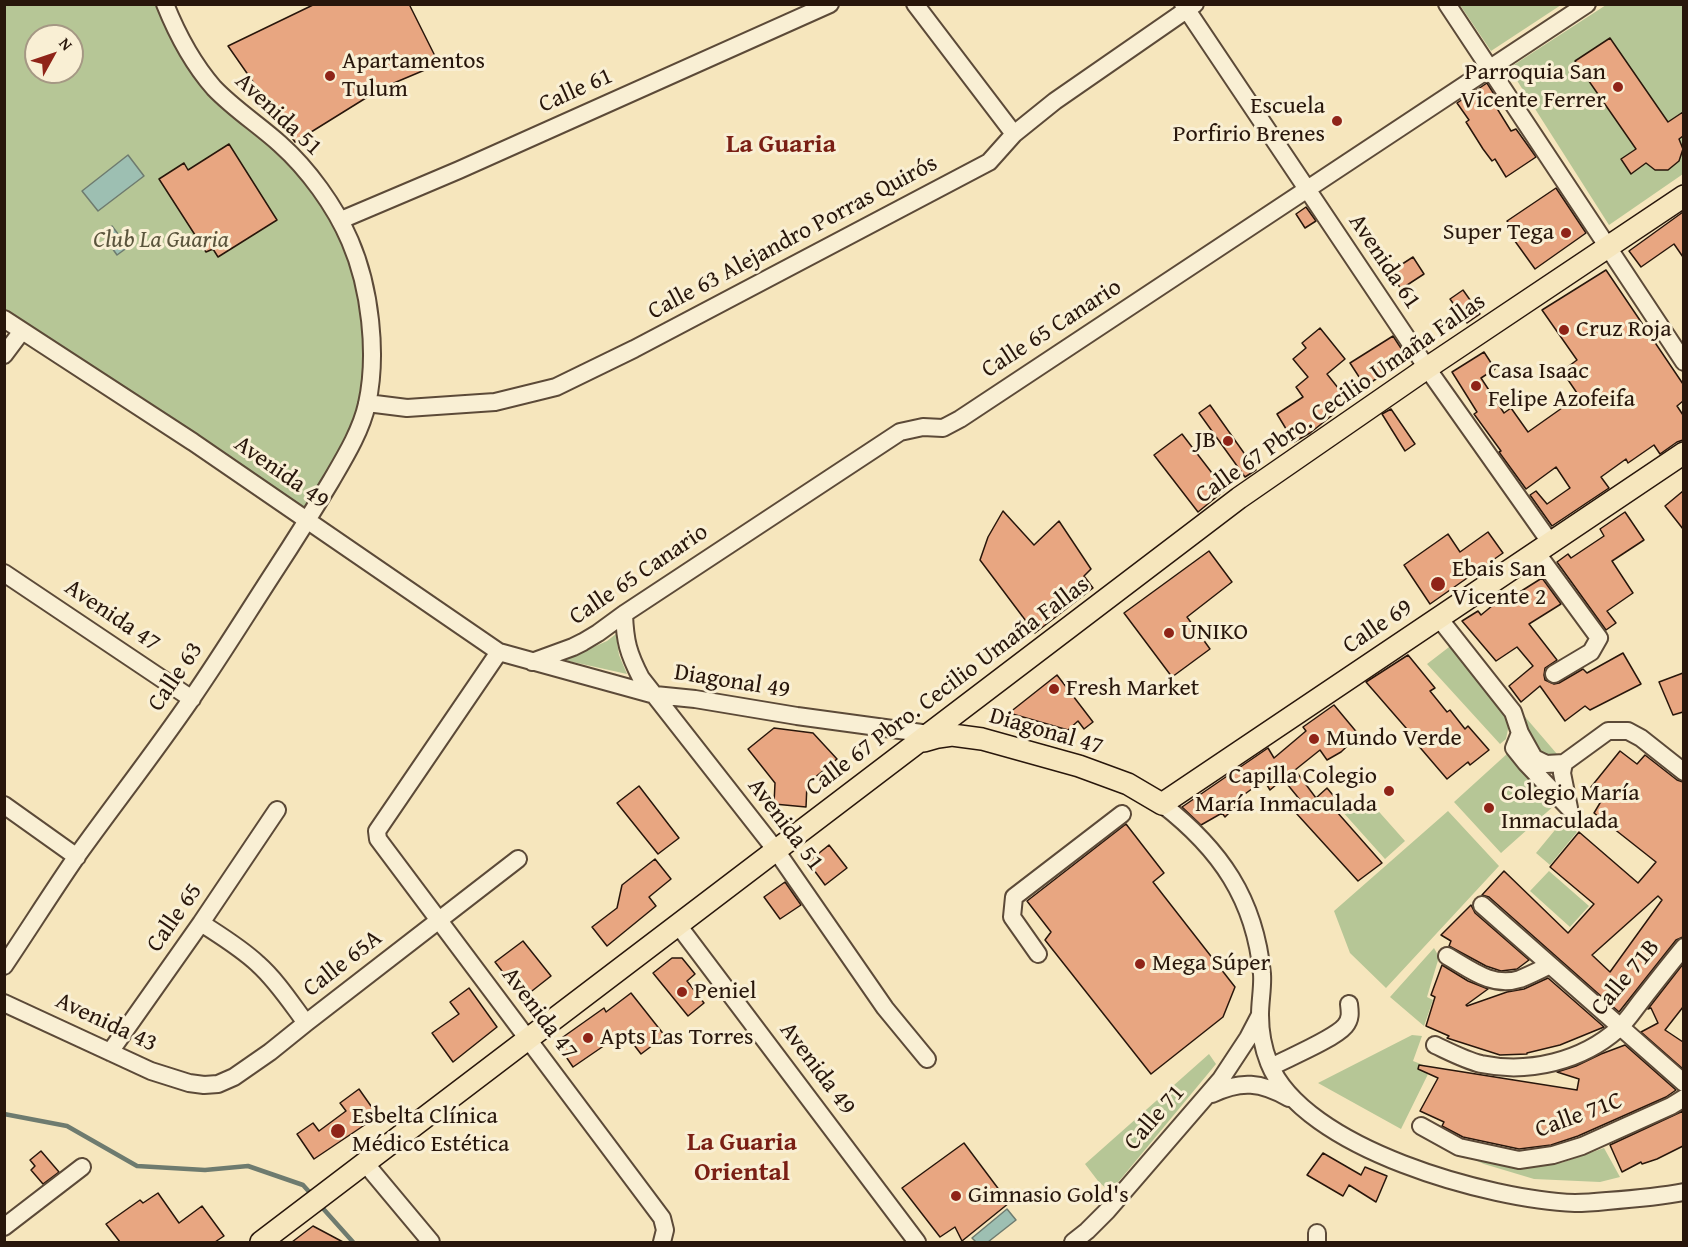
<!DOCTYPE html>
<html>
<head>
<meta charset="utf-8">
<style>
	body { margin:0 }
	#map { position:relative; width:1688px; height:1247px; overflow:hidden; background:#f6e6bd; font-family:"Gentium Book Plus",serif }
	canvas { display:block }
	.frame { position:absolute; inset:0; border:6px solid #28160b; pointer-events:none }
	.north { position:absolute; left:24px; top:24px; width:60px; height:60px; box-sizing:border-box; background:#f9efd4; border:2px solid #a59884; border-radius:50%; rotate:50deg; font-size:16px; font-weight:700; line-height:24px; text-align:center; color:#28160b }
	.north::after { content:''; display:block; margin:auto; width:21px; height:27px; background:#8f2418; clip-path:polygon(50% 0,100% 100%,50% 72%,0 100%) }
</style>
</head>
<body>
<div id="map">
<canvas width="1688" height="1247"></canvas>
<div class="frame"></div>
<div class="north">N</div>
</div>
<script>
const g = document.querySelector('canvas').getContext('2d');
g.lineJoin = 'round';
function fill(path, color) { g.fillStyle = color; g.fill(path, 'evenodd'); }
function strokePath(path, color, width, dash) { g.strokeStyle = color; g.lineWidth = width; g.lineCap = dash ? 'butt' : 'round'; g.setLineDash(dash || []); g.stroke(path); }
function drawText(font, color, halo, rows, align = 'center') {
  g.font = font + ' "Gentium Book Plus",serif'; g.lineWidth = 6; g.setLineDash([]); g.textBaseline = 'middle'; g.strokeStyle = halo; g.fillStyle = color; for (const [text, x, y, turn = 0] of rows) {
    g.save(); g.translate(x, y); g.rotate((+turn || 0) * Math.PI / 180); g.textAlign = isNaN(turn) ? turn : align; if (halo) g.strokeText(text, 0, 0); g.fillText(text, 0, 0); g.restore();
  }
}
fill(new Path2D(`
	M5,5h160l29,56 103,100 64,111 6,131 -60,118 -302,-202zM36,36h36v36h-36z
	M1460,5h101l-70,46z
	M1606,5h77v109v-1l-15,9 -58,-84 -35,24 61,87 -15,10 10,14 15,-10 9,7h13l11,-9 4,-12 -4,-10 4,-3v38l-74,51 -100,-157z
	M616,634l3,21 8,19 -63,-14 43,-19z
	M1453,644l58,70 -5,25 -6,5 -73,-80z
	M1520,711l37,43 -6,6c-21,-9 -25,-30 -31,-49z
	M1508,753l48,51 -55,49 -47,-51z
	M1353,801l13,10 7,-6 32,36 -20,18 -44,-49z
	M1448,811l51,55 -113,122 -36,-35 -16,-42z
	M1564,819l13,13 -27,33 -14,-12z
	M1549,871l40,35 -19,21 -40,-36z
	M1434,948l5,9 -12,40 6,3 -9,26 -34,-29z
	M1412,1035l10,1 -9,25 18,7 -30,61 -83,-46z
	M1209,1054l7,10 -106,128 -12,-11 -13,-17z
	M1420,1132l97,33 44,-2 43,-15 16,29 -20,5 -66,-3 -50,-15 -60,-26z`), '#b6c696');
const water = new Path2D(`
	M128,155l16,21 -46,35 -16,-20z
	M112,226l16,21 -11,8 -15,-21z
	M1007,1209l9,11 -28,22h-12l-4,-4z`);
fill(water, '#9dbfb2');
strokePath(water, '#6e7b6f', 1.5);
strokePath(new Path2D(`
	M4,1114l63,12 70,40 68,4 43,-4 55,19 9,10
	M319,1204l34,38`), '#6e7b6f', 4.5);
const building = new Path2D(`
	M315,4h94l30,60 -57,24 -87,54 -67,-96z
	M1610,38l58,84 15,-10v24l-4,3 4,10 -4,12 -11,9h-13l-9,-7 -15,11 -10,-15 15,-10 -61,-88z
	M1487,83l10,16 -4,3 18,29 5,-2 20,28 -30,20 -11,-18 -3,2 -9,-12 -17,-27 3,-2 -12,-17z
	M229,144l48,76 -59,37 -5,-8 -7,3 -47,-73 25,-16 4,7z
	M1556,188l30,45 -51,36 -23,-32 5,-3 -10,-13z
	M1306,207l10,14 -11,7 -9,-14z
	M1683,212v45l-9,-13 -33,23 -12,-16z
	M1413,257l11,17 -23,15 -11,-17z
	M1606,270l77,114v17l-6,5 6,9v25l-6,2 -17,12 -6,-9 -26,18 -2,-4 -25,18 8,11 -57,38 -22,-31 6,-4 11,13 23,-16 -14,-21 -30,22 -27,-37 2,-1 -27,-37 3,-2 -25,-40 32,-20 11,17 -14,9 23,35 7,-5 17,24 51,-36 -17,-25 15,-11 -35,-50z
	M1463,290l17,24 -13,9 -17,-24z
	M1320,328l25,31 -18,15 19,24 -14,11 3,4 -25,20 -16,9 -17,-28 26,-17 -7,-10 12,-10 -15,-18 13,-11 -4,-5z
	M1393,336l15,23 -43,27 -15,-23z
	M1210,405l46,65 -11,7 -46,-64z
	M1391,409l24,35 -10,7 -23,-37z
	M1182,434l43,56 -27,22 -44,-57z
	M1683,491v38l-18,-23z
	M1003,511l31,34 25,-24 32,48 -7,7 9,12 -58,45 -55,-73 8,-23z
	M1625,512l19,28 -32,21 21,32 -26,18 9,12 -10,7 -49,-68 11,-8 3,4 33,-22 -4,-7z
	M1488,532l15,21 -73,51 -26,-39 44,-31 12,18z
	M1209,551l23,31 -45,35 23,32 -38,28 -48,-64z
	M1542,578l19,26 -32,20 28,36 -12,8 -1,7 1,5 9,4 5,-1 24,-14 4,4 36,-20 18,31 -51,26 -5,-4 -20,15 -25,-35 -19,16 -12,-16 24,-20 -16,-19 -21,14 -34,-40 16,-10 3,4 23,-19 3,4z
	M1408,655l27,33 -5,3 17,21 3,-2 15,19 3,-3 21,24 -19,15 -2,-3 -21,17 -36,-42 2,-1 -47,-54z
	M1683,673v39l-10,3 -14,-33z
	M1057,675l36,47 -9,7 -6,-8 -10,9 -59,-17z
	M1334,705l25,30 -18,17 -14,8 -7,-10 -25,20 21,28 11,-10 15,18 -5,6 45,51 -24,18 -62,-68 9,-7 -22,-27 -13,11 -6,-10 -30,22 2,4 -11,11 -3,-4 -21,12 -19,-18 86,-59 6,10 32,-27 -3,-4z
	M774,728l39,5 24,26 -30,25 -1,23 -32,-3 1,-21 -27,-34z
	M1620,751l17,13 8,-9 32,25 6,2v155l-7,3 -57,72 -130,-115 -7,-2 22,-24 64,62 26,-29 -44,-37 29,-35 59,51 18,-21 -62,-49 9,-15 -12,-11zM1658,896l4,4 -52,72 -18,-17z
	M639,786l40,52 -21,16 -41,-51z
	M1126,824l38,49 -11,9 82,105 -12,30 -72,57 -106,-134 6,-8 -24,-31z
	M829,845l18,23 -22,17 -17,-23z
	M655,859l16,20 -22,18 7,9 -49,40 -15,-19 25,-19 5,-23z
	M785,882l16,23 -21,14 -16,-22z
	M1471,905l4,8 54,47 -12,9 -16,2 -15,-5 -37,-20 2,-5 -10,-6z
	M523,941l28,35 -28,22 -28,-36z
	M672,958h10l13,16 -8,7 17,22 -16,13 -35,-43z
	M1683,964v43l-18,23 18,12v27l-42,-37 17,-9 -7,-15 -3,1z
	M1442,965l26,16 20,8 -22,16 1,1 40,-14 17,-3 24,-11 56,49 -44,18 -33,8v1l-27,1 -53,-17 2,-2 -23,-10 9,-29 -4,-2z
	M469,988l28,39 -44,35 -21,-29 27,-19 -9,-12z
	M631,993l34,43 -24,18 -17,-22 -51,35 -17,-25 48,-34 2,4z
	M1625,1045l51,45 -10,7 -88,39 -27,9 -32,4 -56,-12 -21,-11 2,-4 -24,-11 18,-33 -20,-9 1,-4 158,25 2,-11 -22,-7 19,-6 25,-12z
	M359,1089l19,27 -64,43 -17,-25 16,-11 6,8 27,-20 -6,-8z
	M1683,1111v35l-26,13 -15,5 -1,-2 -19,10 -12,-27z
	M964,1143l45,60 -47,38 -7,-14 -15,10 -38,-49z
	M41,1151l18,21 -16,12 -12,-14 4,-4 -5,-6z
	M1323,1153l38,22 4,-8 22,9 -11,26 -27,-17 -6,11 -36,-21z
	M158,1193l21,30 23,-17 22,30 -9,6h-95l-14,-18 34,-24 3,3z
	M313,1226l30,16h-51z`);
fill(building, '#e8a681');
strokePath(building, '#28160b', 1.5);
const minor = new Path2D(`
	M915,4l99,130
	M1183,4l244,364 123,174
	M1447,4l237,358
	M341,220l118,-50 371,-166
	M4,319l189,123 306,210 156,43 40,4 102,17 132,18
	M4,355l18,-24
	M367,403l40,5 88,-6 61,-15 78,-38 355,-187 25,-28 41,-33 140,-97
	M1536,552l63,86 -8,14 -37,22
	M4,573l188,126
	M624,614c1,27 4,39 17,64l134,171 110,159 42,51
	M1438,617l75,95 7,21 14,25 12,6 18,-1 44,-32h20l13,7 43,34
	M499,652l-122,179 1,8 284,379 3,12 -3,12
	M532,662l41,-15 10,-5 15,-9 26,-19 276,-182 23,-5 20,1 17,-9 627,-415
	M1520,733l-6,15 12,15 43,45 -7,-35 2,-10
	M1162,804c58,45 93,95 100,170 1,13 -2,27 -2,41 0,17 3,33 9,48 34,86 222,137 306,140 11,0 22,-1 32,-2 26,-2 51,-4 77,-9
	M4,805l73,52
	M1482,905l202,178
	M201,923c20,13 40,25 57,41 19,17 33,39 48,59
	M678,925l239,317
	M1038,954l-26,-37 2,-20 108,-83
	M1447,956c23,13 45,32 73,23 10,-4 20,-9 30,-14
	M4,966c25,-37 48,-74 73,-110 38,-53 78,-104 115,-158 29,-42 56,-86 84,-129 19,-29 37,-58 55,-88 14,-24 30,-50 36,-77 11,-50 3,-117 -17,-163 -15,-35 -42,-72 -70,-97 -21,-19 -46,-35 -66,-56 -21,-24 -37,-54 -49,-84
	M4,1003l147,68 38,12 15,2 14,-1 16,-7 36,-25 36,-29 212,-164
	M1435,1045c15,7 30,15 46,19 48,10 101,-3 137,-35 9,-8 16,-19 23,-28 14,-18 28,-36 43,-54
	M110,1052l91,-129 76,-113
	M1271,1067c17,-9 63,-28 74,-41 6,-7 5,-14 4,-22
	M1212,1094c29,-14 49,-12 77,4
	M1421,1126l38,21 60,13 34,-5 29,-9 89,-40 13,-8
	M365,1163l66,79
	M4,1227l78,-60
	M1317,1233v9
	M1073,1242l14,-11 20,-20 114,-132 27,-41 12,-23`);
const major = new Path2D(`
	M924,741l14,-4 14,-2 30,4 97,27 49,18 34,20 522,-351
	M261,1242l978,-744 188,-130 257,-172`);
strokePath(minor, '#5c4a38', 20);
strokePath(major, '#28160b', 24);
strokePath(minor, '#f9efd4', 16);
strokePath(major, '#f6e6bd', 21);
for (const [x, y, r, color] of [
	[330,76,6,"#8f2418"],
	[1618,87,6,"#8f2418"],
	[1337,121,6,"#8f2418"],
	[1566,233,6,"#8f2418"],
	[1564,330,6,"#8f2418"],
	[1476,386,6,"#8f2418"],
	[1228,441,6,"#8f2418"],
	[1438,584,8,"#8f2418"],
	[1169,633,6,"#8f2418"],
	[1054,689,6,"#8f2418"],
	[1314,739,6,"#8f2418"],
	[1389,791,6,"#8f2418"],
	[1489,808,6,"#8f2418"],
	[1140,964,6,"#8f2418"],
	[682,992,6,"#8f2418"],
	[588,1038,6,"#8f2418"],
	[338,1131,8,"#8f2418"],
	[956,1196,6,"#8f2418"]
]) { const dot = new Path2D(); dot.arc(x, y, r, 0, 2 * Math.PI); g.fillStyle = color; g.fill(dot); strokePath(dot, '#f9efd4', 2); }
drawText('24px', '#28160b', '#f9efd4', [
	["Apartamentos",342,62],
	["Tulum",342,90],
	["Parroquia San",1606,73,"right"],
	["Vicente Ferrer",1606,101,"right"],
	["Escuela",1325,107,"right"],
	["Porfirio Brenes",1325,135,"right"],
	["Super Tega",1554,233,"right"],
	["Cruz Roja",1576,330],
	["Casa Isaac",1488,372],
	["Felipe Azofeifa",1488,400],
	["JB",1216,441,"right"],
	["Ebais San",1452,570],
	["Vicente 2",1452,598],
	["UNIKO",1181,633],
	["Fresh Market",1066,689],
	["Mundo Verde",1326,739],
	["Capilla Colegio",1377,777,"right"],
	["María Inmaculada",1377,805,"right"],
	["Colegio María",1501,794],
	["Inmaculada",1501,822],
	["Mega Súper",1152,964],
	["Peniel",694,992],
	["Apts Las Torres",600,1038],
	["Esbelta Clínica",352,1117],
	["Médico Estética",352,1145],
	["Gimnasio Gold's",968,1196]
], 'left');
drawText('24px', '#28160b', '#f9efd4', [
	["Calle 61",576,91,-24],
	["Avenida 51",278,115,43],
	["Calle 63 Alejandro Porras Quirós",793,238,-28],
	["Avenida 61",1384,262,56],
	["Calle 65 Canario",1052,329,-33],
	["Calle 67 Pbro. Cecilio Umaña Fallas",1341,399,-35],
	["Avenida 49",281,473,35],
	["Calle 65 Canario",639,575,-34],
	["Avenida 47",112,616,34],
	["Calle 69",1378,627,-34],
	["Calle 63",176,677,-56],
	["Diagonal 49",732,682,9],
	["Calle 67 Pbro. Cecilio Umaña Fallas",948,687,-37],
	["Diagonal 47",1046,732,16],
	["Avenida 51",785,825,53],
	["Calle 65",175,918,-55],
	["Calle 65A",343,964,-38],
	["Calle 71B",1626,978,-50],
	["Avenida 47",539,1014,53],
	["Avenida 43",106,1023,25],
	["Avenida 49",817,1069,53],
	["Calle 71C",1579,1116,-20],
	["Calle 71",1155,1118,-49]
]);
drawText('italic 24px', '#5a543c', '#f9efd4', [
	["Club La Guaria",161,241]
]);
drawText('bold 26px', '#7a1f14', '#f9efd4', [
	["La Guaria",781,145],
	["La Guaria",742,1143],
	["Oriental",742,1173]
]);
</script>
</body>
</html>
